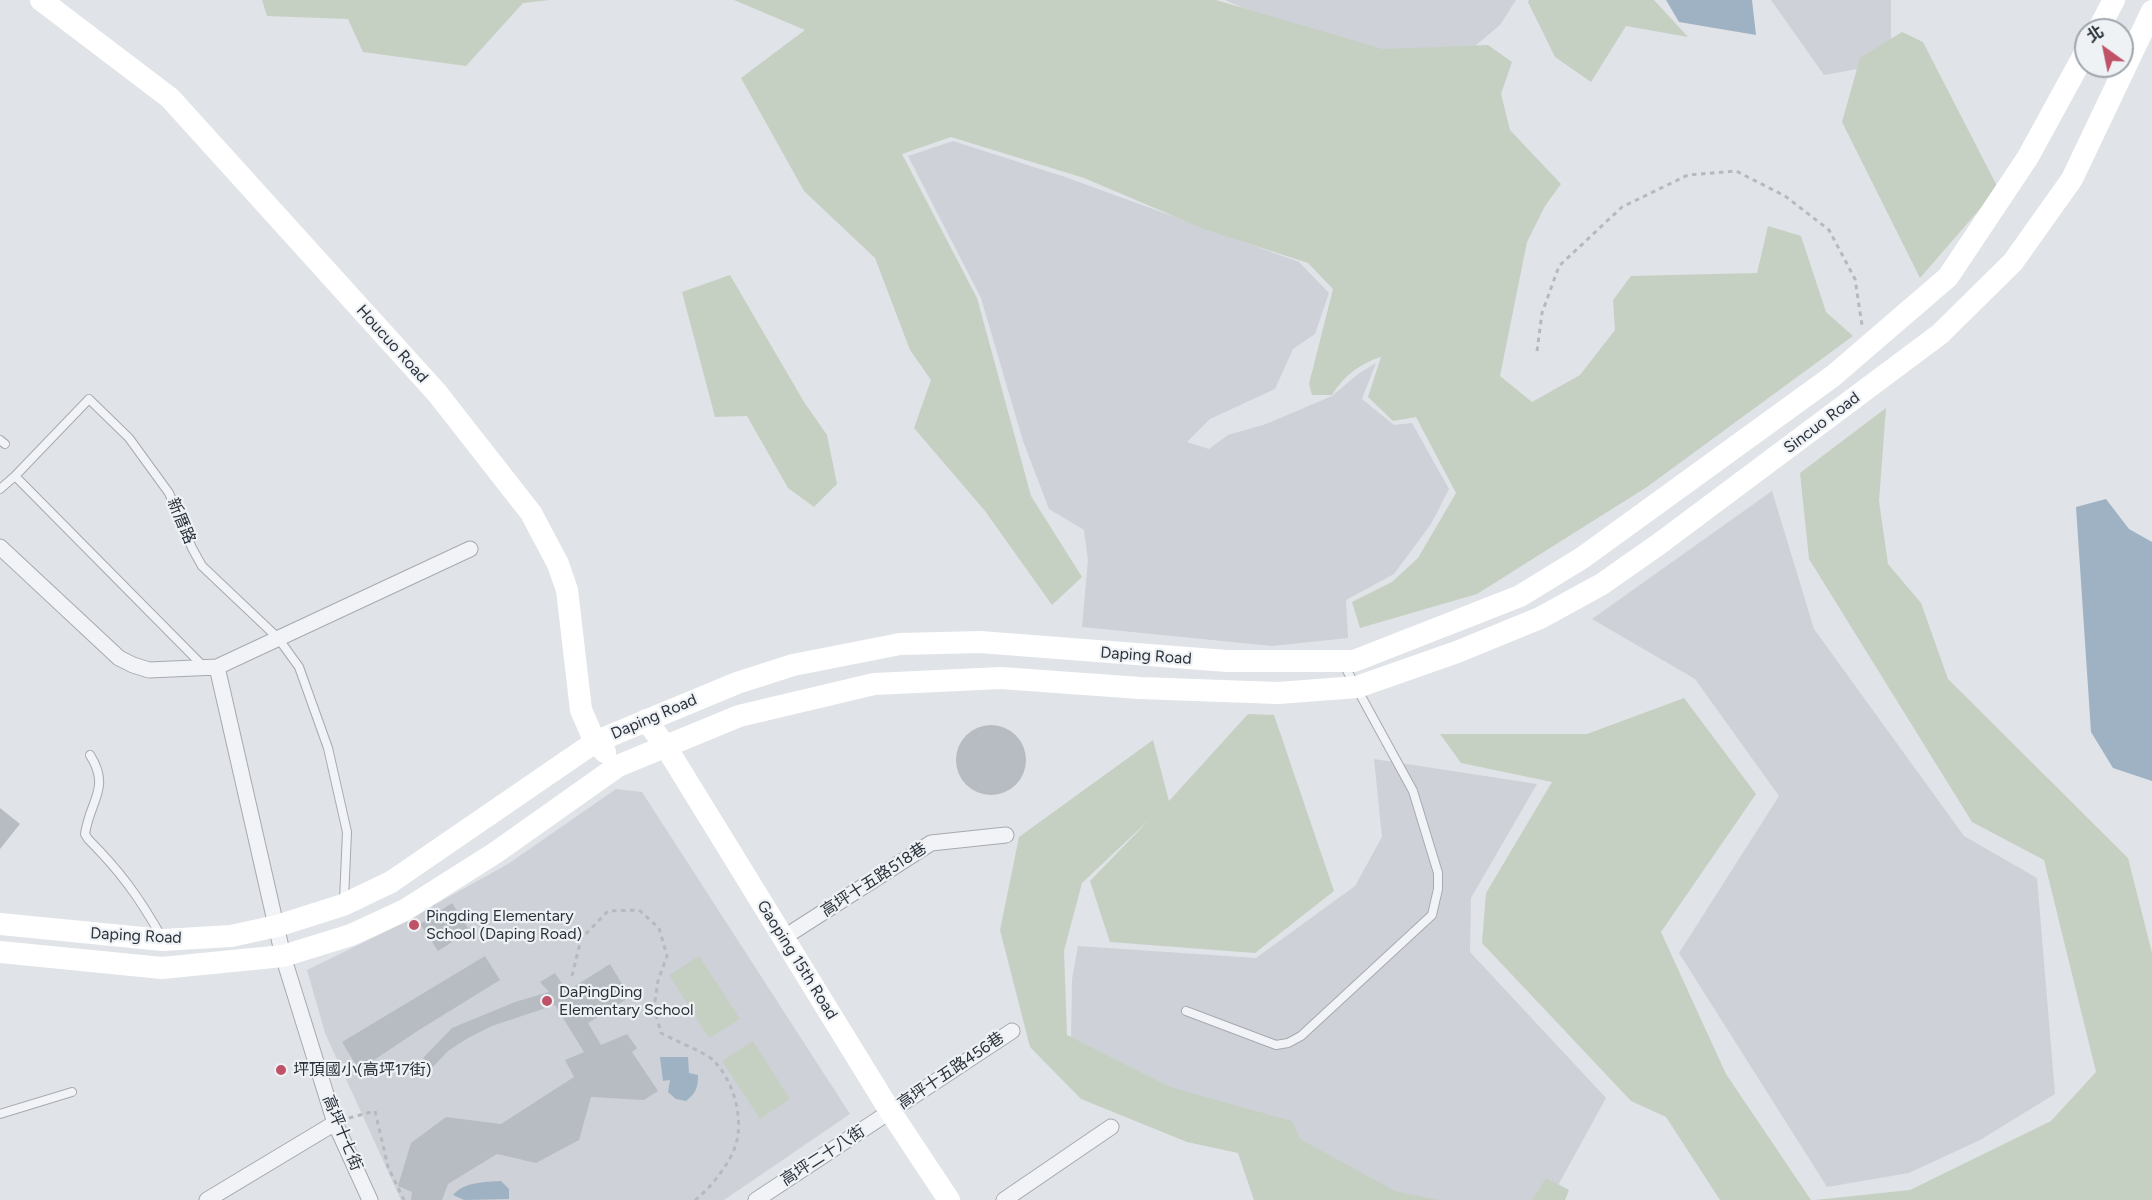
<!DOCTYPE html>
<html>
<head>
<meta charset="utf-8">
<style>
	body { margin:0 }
	#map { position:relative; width:2152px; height:1200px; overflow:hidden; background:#e0e3e7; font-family:Figtree,"Noto Sans TC",sans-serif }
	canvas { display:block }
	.north { position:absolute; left:2074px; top:18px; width:60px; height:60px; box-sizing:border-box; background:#eff2f5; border:2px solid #a0a5ab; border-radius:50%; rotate:327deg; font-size:16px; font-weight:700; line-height:24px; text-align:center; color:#2a323c }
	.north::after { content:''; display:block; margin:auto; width:21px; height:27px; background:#bf5267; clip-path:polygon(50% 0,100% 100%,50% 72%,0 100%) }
</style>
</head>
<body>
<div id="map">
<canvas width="2152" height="1200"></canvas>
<div class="north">北</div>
</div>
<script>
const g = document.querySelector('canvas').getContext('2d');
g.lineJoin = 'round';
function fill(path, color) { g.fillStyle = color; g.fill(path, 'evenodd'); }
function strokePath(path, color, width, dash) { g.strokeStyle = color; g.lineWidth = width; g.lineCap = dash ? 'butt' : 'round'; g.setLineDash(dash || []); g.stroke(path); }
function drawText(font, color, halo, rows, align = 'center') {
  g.font = font + ' Figtree,"Noto Sans TC",sans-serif'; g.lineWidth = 4.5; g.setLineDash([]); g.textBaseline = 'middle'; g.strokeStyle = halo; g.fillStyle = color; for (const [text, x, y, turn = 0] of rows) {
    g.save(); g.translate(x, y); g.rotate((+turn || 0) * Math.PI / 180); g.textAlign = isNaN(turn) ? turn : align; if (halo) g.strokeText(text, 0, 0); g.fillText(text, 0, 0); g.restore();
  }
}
fill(new Path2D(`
	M1225,0h291l-16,25 -82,69 -119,-62z
	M1771,0h120v63l-67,12z
	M953,141l112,36 234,85 30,31 -14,41 -22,15 -18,40 -65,30 -23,23 22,7 19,-14 38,-11 66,-28 26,-22 18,-11 -14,36 32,26 18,-2 37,66 -18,35 -37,50 -48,26 2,38 -76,8 -190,-19 6,-67 -4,-30 -35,-21 -26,-68 -42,-143 -73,-142z
	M1772,491l42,138 150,207 73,42 18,216 -75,46 -71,33 -82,14 -148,-234 100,-157 -84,-117 -103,-60z
	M1374,759l163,25 -66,114 -1,54 136,146 -56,102h-191l-93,-65 -26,-29 -49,-5 -120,-59 1,-63 6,-33 178,12 99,-72 27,-49z
	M616,789l26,3 208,322 -126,86h-323l-76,-167 -18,-63 82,-40 119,-66z`), '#ced2d8');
fill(new Path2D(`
	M262,0h288l-27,3 -57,63 -103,-14 -15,-33 -81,-3z
	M734,0h482l167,49 105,-4 24,17 -11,32 9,36 51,54 -16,22 -18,36 -27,134 32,26 48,-27 35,-45 -2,-30 18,-24 126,-3 11,-47 33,10 25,76 27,24 -206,151 -170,107 -117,34 -8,-26 40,-20 26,-24 38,-65 -40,-76 -23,4 -25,-24 13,-40c-20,6 -38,19 -49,38h-20l-3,-11 24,-95 -25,-26 -104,-34 -120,-51 -133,-41 -49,17 75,144 54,198 51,81 -30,28 -67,-94 -71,-83 17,-48 -21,-30 -35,-92 -71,-67 -63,-113 64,-48z
	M1529,0h125l34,37 -62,-11 -35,56 -36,-25 -27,-55z
	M1902,32l21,10 75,146 -78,90 -78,-156 18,-64z
	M730,275l74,127 23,33 10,49 -23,23 -26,-19 -41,-72 -32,1 -33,-125z
	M1886,408l-7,93 9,63 33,39 27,76 180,179 24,95v247h-337l95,-10 141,-69 45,-49 -52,-212 -72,-38 -163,-263 -9,-86z
	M1684,698l72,96 -95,138 65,142 85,126h-91l-54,-83 -35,-16 -149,-158 4,-50 66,-111 -91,-19 -21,-29h147z
	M1248,714l26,1 60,176 -79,62 -145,-11 -20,-61 60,-62 -68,64 -18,68 3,84 103,52 122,34 8,18 95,52 43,9h-184l-16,-47 -51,-11 -106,-43 -51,-52 -30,-117 19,-93 134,-97 16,61z
	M699,956l41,63 -31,19 -40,-63z
	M753,1041l37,58 -30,20 -38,-58z
	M1546,1178l23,12 -4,10h-33z`), '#c6d0c2');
fill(new Path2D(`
	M1666,0h86l4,35 -77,-13z
	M2106,499l23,30 23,13v239l-39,-13 -22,-36 -15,-225z
	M660,1057h28l1,16 9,2c0,13 -2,18 -12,26l-10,-2 -8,-7 2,-12 -7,1z
	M501,1181l8,8v10l-45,1 -11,-5c11,-13 31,-13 48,-14z`), '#9eb2c3');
fill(new Path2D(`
	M956 760a35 35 0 1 1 70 0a35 35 0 1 1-70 0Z
	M0,808l20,16 -20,25z
	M452,903l18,28 -32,20 -18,-27z
	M485,956l15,24 -81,50 -60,40 -17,-28z
	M610,964l20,33 -42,26 13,22 26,-11 10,14 -5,4 26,39 -14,9 -53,-3 -12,43 -43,23 -39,-9 -49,30 -6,16h-31l1,-8 -14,-6 13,-43 35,-26 55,7 73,-47 -9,-17 19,-8 -29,-47 -63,21 -24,12 -20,13 -18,19 -7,-12 29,-30 63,-26 34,-10 -9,-10 15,-9 12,18z`), '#b7bcc3');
const lane = new Path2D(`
	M0,440l5,4
	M15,476l189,191
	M0,489l15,-13 74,-77 40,39 40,55 23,55 10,18 76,72 21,29 29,81 19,84 -3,68
	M90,755c21,33 0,45 -5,79l3,5c32,32 51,58 73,97
	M1186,1011l90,34 12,-2 13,-7 131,-121 6,-26v-16l-25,-82 -69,-126
	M0,1114l72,-22`);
const street = new Path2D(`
	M0,547l119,111 14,7 16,5 68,-3 253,-118
	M217,667l66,289 52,167 35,77
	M783,938l148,-95 75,-8
	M207,1200l128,-77
	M756,1200l256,-169
	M1004,1200l107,-73`);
strokePath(lane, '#a6aab0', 10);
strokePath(street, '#a6aab0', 17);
strokePath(new Path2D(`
	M1537,351l5,-38 17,-47 63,-59 66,-32 48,-4 49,25 44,34 26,49 7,46
	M572,976l9,-37 27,-28 31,-1 20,18 8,28 -9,25 -4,26 7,26c12,7 44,19 53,28 19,20 30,56 22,83 -5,18 -26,45 -41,56
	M349,1118l26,-7 13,56 16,33`), '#b6b9be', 3, [4.5, 4.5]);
strokePath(lane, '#f2f3f6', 8);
strokePath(street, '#f2f3f6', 15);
strokePath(new Path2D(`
	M41,0l129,98 267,295 94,120 27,51 9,26 14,120 14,32 10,10
	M2098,30l16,-30
	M646,720l20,27 224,364 59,89
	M0,924l163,16 68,-4 46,-10 66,-21 48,-23 204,-140 142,-59 56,-18 107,-21 80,-2 247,19h127l166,-65 62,-38 251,-182 115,-99 80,-120 58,-106
	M0,952l162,16 121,-12 68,-21 54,-25 90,-57 123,-87 121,-50 135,-32 127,-6 139,10 138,5 79,-6 100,-35 83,-34 62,-34 57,-40 281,-210 73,-72 59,-83 80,-168`), '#fff', 22);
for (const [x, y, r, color] of [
	[414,925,6,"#bf5267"],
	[547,1001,6,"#bf5267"],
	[281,1070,6,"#bf5267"]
]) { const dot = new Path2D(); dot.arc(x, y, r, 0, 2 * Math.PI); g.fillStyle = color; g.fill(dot); strokePath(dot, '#eff2f5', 2); }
drawText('16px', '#2a323c', '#eff2f5', [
	["Houcuo Road",392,344,48],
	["Sincuo Road",1822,423,-37],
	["新厝路",181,521,67],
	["Daping Road",1146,656,4],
	["Daping Road",654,717,-23],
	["高坪十五路518巷",874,880,-33],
	["Daping Road",136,936,3],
	["Gaoping 15th Road",797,960,58],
	["高坪十五路456巷",951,1071,-34],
	["高坪十七街",342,1133,68],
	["高坪二十八街",823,1156,-33]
]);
drawText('16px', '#2a323c', '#eff2f5', [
	["Pingding Elementary",426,916],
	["School (Daping Road)",426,934],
	["DaPingDing",559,992],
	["Elementary School",559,1010],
	["坪頂國小(高坪17街)",293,1070]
], 'left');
</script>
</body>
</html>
